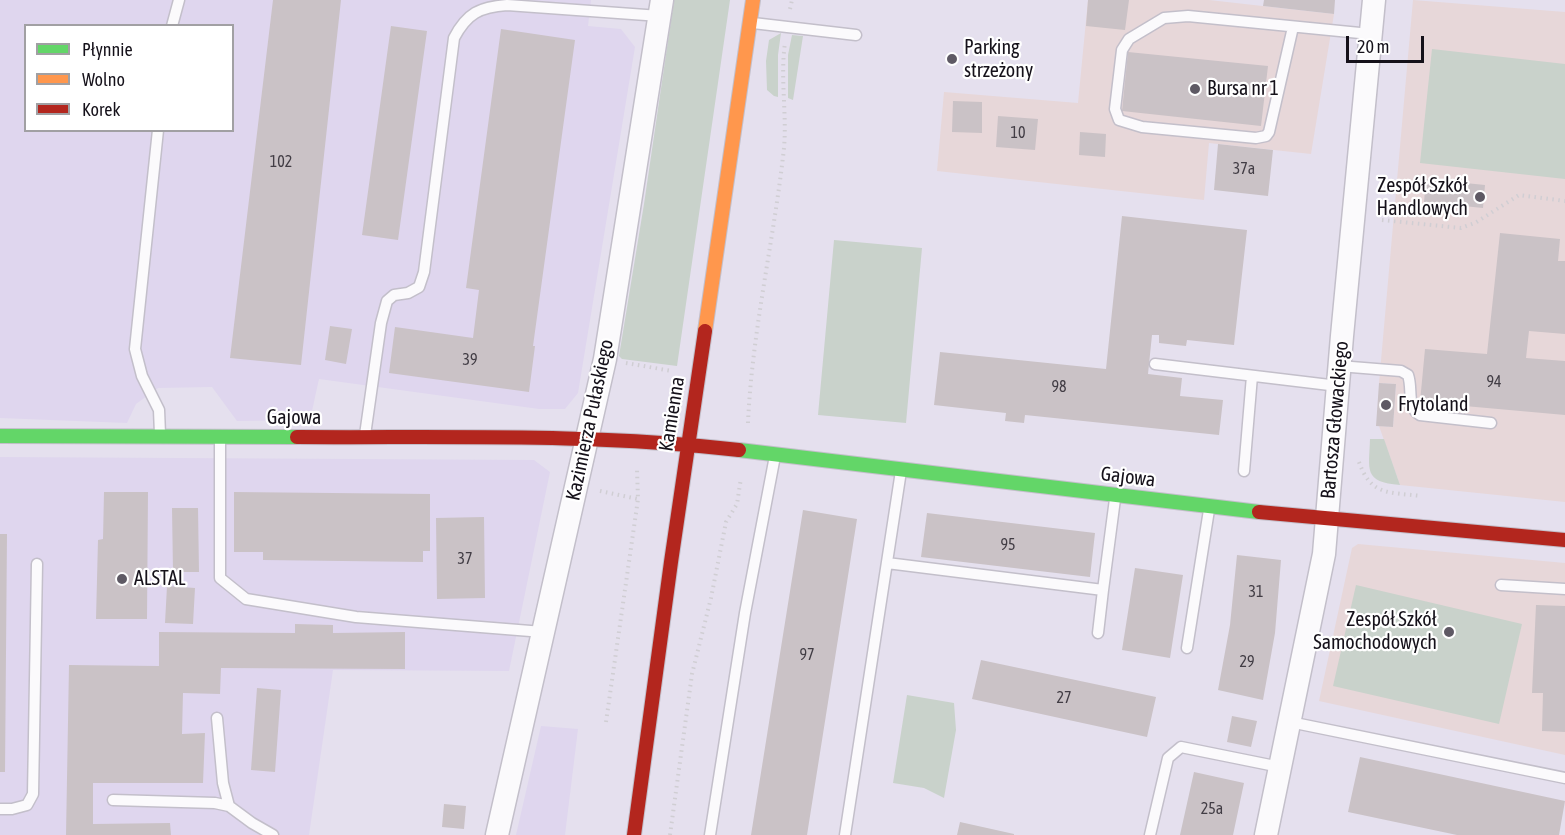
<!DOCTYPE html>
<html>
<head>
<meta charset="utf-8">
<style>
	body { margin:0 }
	#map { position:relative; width:1565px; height:835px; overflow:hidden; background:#e5e0ee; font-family:"Asap Condensed",sans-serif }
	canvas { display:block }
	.legend { position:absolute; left:24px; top:24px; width:210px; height:108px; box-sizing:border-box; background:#fff; border:2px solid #a1a0a3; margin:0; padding:8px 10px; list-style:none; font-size:18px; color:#15111a }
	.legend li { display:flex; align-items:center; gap:12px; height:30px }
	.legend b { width:30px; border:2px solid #a1a0a3 }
	.scale { position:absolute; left:1346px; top:36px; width:78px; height:27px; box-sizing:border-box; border:3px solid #15111a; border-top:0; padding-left:8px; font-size:18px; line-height:21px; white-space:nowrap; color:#15111a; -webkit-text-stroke:4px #fff; paint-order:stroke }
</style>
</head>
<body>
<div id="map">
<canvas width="1565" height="835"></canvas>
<ul class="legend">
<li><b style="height:8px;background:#63d668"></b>Płynnie</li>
<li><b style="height:8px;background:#ff974d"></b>Wolno</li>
<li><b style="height:8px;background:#b3261e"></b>Korek</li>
</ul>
<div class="scale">20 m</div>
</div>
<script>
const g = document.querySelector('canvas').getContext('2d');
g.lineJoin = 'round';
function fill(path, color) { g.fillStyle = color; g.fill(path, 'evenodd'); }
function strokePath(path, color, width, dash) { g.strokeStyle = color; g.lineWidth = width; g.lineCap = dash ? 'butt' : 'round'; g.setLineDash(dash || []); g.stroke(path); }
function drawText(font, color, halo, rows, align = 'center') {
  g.font = font + ' "Asap Condensed",sans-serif'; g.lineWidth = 4.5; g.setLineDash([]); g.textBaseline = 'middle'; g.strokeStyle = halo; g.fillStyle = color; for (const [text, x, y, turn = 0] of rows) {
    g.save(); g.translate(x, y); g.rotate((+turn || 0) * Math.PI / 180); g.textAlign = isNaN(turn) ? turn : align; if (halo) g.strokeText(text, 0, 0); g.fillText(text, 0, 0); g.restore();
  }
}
fill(new Path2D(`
	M0,0h591l-3,26 33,3 14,18 -57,346 -13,16h-26l-220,-30 -9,41 -73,1 -25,-34 -54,1 -22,16 -9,19 -127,-5zM26,26h206v104h-206z
	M0,457l534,3 16,12 -41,199 -176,-1 -24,165h-309z
	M541,726l37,3 -13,106h-49z`), '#dfd6ee');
fill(new Path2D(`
	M1088,0h121l125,14 -23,140 -102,-11 -5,57 -267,-29 7,-79 134,11z
	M1413,0l152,12v490l-165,-17 -21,-59 14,1 3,-43 -17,-1z
	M1358,544l207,19v192l-246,-54 33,-153z`), '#e7d7d9');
fill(new Path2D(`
	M674,0h56l-53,366 -55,-7 -3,-3 25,-152z
	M781,33l-3,22v42l-4,-1 -7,-6 -1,-29 3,-21z
	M792,35l11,1 -10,64 -5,-2v-43z
	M1432,49l133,15v115l-145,-16z
	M834,240l88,8 -16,175 -88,-8z
	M1370,439h14l16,46c-37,-3 -31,-15 -30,-46z
	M1356,585l166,39 -23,100 -166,-38z
	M907,695l47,8 2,27 -12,68 -20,-10 -31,-5z`), '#c9d2cb');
fill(new Path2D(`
	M273,0h68l-40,365 -71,-7z
	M1088,0h41l-4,30 -39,-4z
	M1264,0h71l-1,14 -71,-8z
	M391,26l36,5 -29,209 -36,-5z
	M501,29l74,11 -42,306h2l-6,46 -140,-19 6,-46 78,11 6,-48 -13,-2z
	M1128,52l140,14 -7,60 -139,-15z
	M953,101l29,1v31l-30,-1z
	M998,116l40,3 -3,31 -39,-3z
	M1080,132l26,2 -1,23 -26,-2z
	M1218,144l55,6 -5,46 -54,-6z
	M1426,179l59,6 -2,23 -59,-6z
	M1122,216l125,14 -13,115 -47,-5 -1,6 -27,-3v-8h-7l-4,39 34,4 -2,18 43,4 -4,35 -194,-20 -1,8 -19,-2 1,-8 -72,-8 6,-53 166,17z
	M1500,233l60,6 -2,22h7v73l-36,-3 -3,27 39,3v54l-145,-13 5,-53 62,5z
	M330,326l22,3 -6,35 -21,-4z
	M1379,383l17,1 -3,43 -17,-1z
	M104,492h44l-1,127h-51l2,-79 5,-1z
	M234,492l196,2v57h-7v11l-160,-2v-8h-29z
	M172,508h26l1,64h-26z
	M803,510l54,9 -50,316h-56z
	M927,513l168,20 -5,44 -169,-20z
	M484,517l1,81 -48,1 -1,-81z
	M0,534h7l-2,238h-5z
	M1237,555l44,5 -6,73 -12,67 -45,-10 12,-65z
	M1135,568l48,7 -13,83 -48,-8z
	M167,586l28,2 -2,36 -28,-1z
	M1536,605l29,1v126l-23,-1 1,-38h-11z
	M295,624l38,1v8l72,-1v37l-184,-1 -1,26 -37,-1 -1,41 23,-1 -2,50h-110v41l77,-1 1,12h-105l3,-170 90,1v-34l136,1z
	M981,660l175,37 -9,40 -175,-38z
	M257,688l24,2 -6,82 -24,-2z
	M1232,716l25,5 -6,26 -24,-5z
	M1360,757l205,44 -6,34h-102l-109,-23z
	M1194,772l50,11 -11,52h-53z
	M444,804l22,2 -2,23 -22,-2z
	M960,822l54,12v1h-57z`), '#cac2c6');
const lane = new Path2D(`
	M753,23l103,12
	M172,26l7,-26
	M1293,27l-24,105 -3,4 -10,2 -114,-11 -23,-7 -4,-11 7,-59 7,-11 35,-21 24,-2 182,18
	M158,130l-23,219 7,27 17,34 1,24
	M1155,364l183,22
	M1339,366l62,5 7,4c5,14 -2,32 12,40l71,8
	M365,435l16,-112 6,-22 7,-6 14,-2 11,-6 5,-15 30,-234c13,-25 26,-31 53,-33l153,11
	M220,440v138l26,21 110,18 187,15
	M1244,471l8,-95
	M887,563l216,27 12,-91
	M1501,585l64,4
	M1098,633l5,-43
	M1187,648l22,-138
	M217,718l6,65 6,23 23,17 21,12
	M1290,722l275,56
	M113,800l102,3 14,3
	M0,809h12l15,-4 6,-11 4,-230
	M710,835l35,-222 30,-157
	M845,835l56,-364
	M1150,835l18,-77 13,-11 99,20`);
const street = new Path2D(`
	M497,835l108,-476 57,-359
	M1266,835l58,-281 18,-218 32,-336`);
const fast = new Path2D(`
	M0,436l297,1
	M739,450l520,62`);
const slow = new Path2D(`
	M705,331l48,-331`);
const jam = new Path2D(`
	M297,437c147,1 296,-4 442,13
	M1259,512l306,28
	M634,835l37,-273 34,-231`);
strokePath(lane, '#c3bfca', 13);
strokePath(street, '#c3bfca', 25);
strokePath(fast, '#c3bfca', 16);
strokePath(slow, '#c3bfca', 16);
strokePath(jam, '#c3bfca', 16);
strokePath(new Path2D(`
	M790,9l2,-9
	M1382,220l79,8 14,-5 44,-28 46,6
	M626,363l46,8
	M748,423c4,-92 26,-183 36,-275 3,-35 -4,-70 1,-105
	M1359,462c12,34 30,30 62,34
	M600,491l38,8
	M606,722l32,-223 -1,-29
	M670,835l22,-161 19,-76 15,-76 11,-18 4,-26`), '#d0ced3', 4, [1.5, 4.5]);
strokePath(lane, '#fbfafc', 10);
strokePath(street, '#fbfafc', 22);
strokePath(fast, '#63d668', 14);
strokePath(slow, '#ff974d', 14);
strokePath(jam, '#b3261e', 14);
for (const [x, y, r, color] of [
	[952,59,6,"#5e5964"],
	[1195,89,6,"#5e5964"],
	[1480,197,6,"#5e5964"],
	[1386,405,6,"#5e5964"],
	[122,579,6,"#5e5964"],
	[1449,632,6,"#5e5964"]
]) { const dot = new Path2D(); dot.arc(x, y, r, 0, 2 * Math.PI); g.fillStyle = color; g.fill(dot); strokePath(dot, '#fff', 2); }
drawText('16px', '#423d45', null, [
	["10",1018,133],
	["102",281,162],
	["37a",1244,169],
	["39",470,360],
	["94",1494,382],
	["98",1059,387],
	["95",1008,545],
	["37",465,559],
	["31",1256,592],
	["97",807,655],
	["29",1247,662],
	["27",1064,698],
	["25a",1212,809]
]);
drawText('20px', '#15111a', '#fff', [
	["Parking",964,48],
	["strzeżony",964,71],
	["Bursa nr 1",1207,89],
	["Zespół Szkół",1468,186,"right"],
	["Handlowych",1468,209,"right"],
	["Frytoland",1398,405],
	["ALSTAL",134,579],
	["Zespół Szkół",1437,620,"right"],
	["Samochodowych",1437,643,"right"]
], 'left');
drawText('20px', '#15111a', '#fff', [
	["Kamienna",672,414,-81],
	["Gajowa",294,418],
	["Kazimierza Pułaskiego",590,420,-78],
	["Bartosza Głowackiego",1335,420,-85],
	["Gajowa",1128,477,7]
]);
</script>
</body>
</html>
